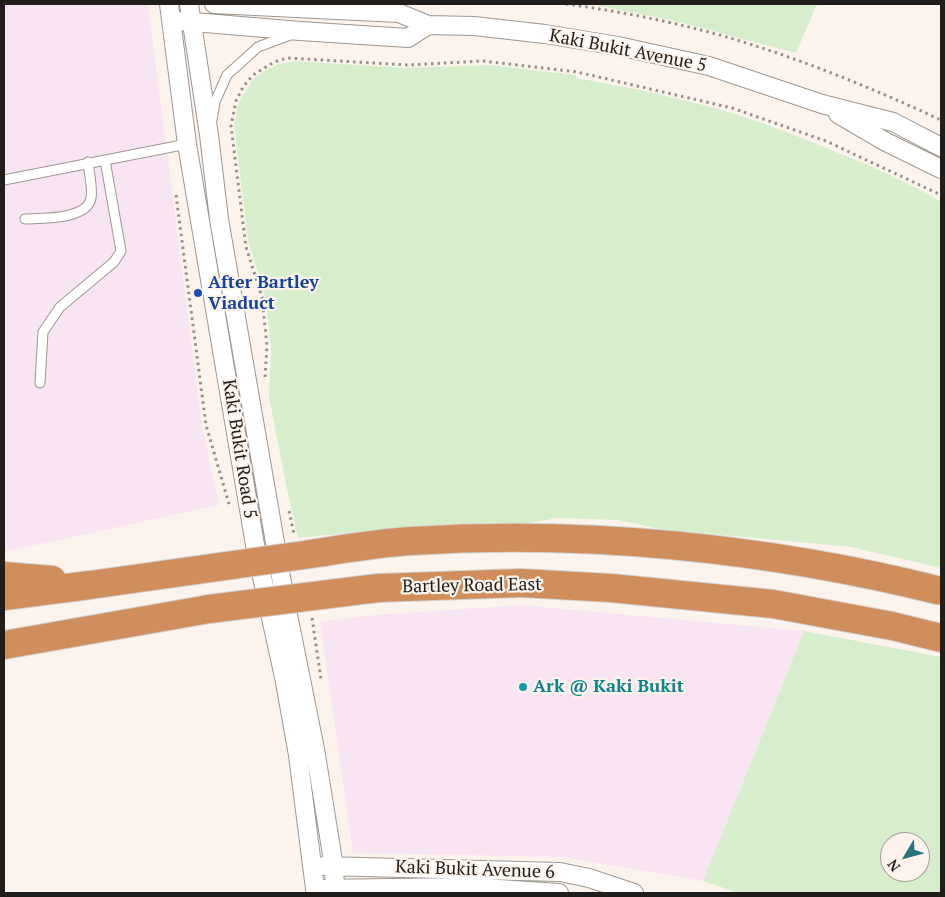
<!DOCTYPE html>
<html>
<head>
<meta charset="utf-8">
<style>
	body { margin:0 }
	#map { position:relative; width:945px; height:897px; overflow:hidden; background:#fcf4ec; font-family:"PT Serif",serif }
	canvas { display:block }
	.frame { position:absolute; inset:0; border:5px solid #201d1a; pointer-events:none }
	.north { position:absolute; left:880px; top:832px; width:50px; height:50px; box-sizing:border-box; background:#fcf4ec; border:1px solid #a49e98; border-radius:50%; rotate:233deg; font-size:14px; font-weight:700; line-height:20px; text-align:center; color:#201d1a }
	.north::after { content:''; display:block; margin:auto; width:18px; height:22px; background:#2a737c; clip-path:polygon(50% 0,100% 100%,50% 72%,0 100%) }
</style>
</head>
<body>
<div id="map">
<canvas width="945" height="897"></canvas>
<div class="frame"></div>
<div class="north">N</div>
</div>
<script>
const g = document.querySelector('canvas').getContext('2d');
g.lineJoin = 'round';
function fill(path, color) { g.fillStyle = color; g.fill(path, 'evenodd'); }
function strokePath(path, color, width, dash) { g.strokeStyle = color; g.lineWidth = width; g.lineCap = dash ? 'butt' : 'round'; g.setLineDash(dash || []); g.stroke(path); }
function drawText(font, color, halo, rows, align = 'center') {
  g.font = font + ' "PT Serif",serif'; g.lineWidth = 4.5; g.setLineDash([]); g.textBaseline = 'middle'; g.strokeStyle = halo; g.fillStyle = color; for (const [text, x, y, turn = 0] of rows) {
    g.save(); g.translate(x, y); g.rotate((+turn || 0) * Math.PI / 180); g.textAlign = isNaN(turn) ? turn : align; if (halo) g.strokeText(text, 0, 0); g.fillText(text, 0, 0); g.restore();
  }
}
fill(new Path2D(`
	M4,4h144l54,421 17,80 -215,47z
	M521,605l283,26 -101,250 -140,-24 -210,-4 -33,-231 55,-7z`), '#f9e4f4');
fill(new Path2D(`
	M590,4h227l-21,49 -121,-32z
	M293,61l114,7 82,-3 87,10v3c53,9 105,20 156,35 34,10 67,24 99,37 38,15 76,31 110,52v366l-90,-21 -191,-18 -43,-9 -60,-2 -42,8 -107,1 -110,11 -11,-49 -18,-92 2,-51 -6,-49 -17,-57 -14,-114 5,-24 14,-23 13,-9 12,-6z
	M804,631l137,26v236h-202l-36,-12zM890,842h30v30h-30z`), '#d7eecc');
const service = new Path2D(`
	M212,120l3,-18 12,-27 31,-28 32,-12
	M4,180l183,-36
	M25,219c17,-1 62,1 66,-21 2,-9 -2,-26 -3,-36
	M40,383l3,-51 17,-25 54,-45 7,-11 -16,-91`);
const minor = new Path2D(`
	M169,4l18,140 68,401 29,132 14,78 17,134 154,-2 90,6
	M189,4l20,131 10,84 66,381 30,149 19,118 1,20
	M214,4l185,9 29,12 46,1 71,8 73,12 91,20 113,38 71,18 48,25
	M182,21l118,10 108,7 20,-13
	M838,114l48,28 55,27
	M324,866l236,6 29,6 45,15`);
const trunk = new Path2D(`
	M4,576l48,4
	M521,583l90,5 162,16 119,22 49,12
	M4,596l86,-11
	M4,645l205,-36`);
strokePath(service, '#9e9790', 11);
strokePath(minor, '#9e9790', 20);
strokePath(trunk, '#d2d2d1', 30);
strokePath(new Path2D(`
	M566,4c66,9 133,23 196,44 61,20 121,45 179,72
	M176,195l30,230 23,79
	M265,377l2,-31 -5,-49 -16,-50 -15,-121 5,-25 7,-14 10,-12 21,-13 13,-4 121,7 75,-4 94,11 155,36 94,33 115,54
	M289,511l5,23
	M312,618l9,61`), '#97918c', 3, [2.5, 4]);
strokePath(service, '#fff', 9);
strokePath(minor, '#fff', 18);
strokePath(trunk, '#cf8e5c', 28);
const trunkBridge = new Path2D(`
	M90,585c71,-10 142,-20 214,-30 35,-5 71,-12 107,-14 177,-11 358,7 530,50
	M209,609l169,-21 143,-5`);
strokePath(trunkBridge, '#d2d2d1', 30, []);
strokePath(trunkBridge, '#cf8e5c', 28);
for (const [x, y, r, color] of [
	[198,293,5,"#1a4fb4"],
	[523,687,5,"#0f9aa8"]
]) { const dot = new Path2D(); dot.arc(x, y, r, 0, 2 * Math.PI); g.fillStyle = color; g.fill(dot); strokePath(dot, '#fcf4ec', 2); }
drawText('18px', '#201d1a', '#fcf4ec', [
	["Kaki Bukit Avenue 5",628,51,11],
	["Kaki Bukit Road 5",239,449,81],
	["Bartley Road East",472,586,-1],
	["Kaki Bukit Avenue 6",475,870,2]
]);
drawText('bold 18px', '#164399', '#fcf4ec', [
	["After Bartley",208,283],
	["Viaduct",208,304]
], 'left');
drawText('bold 18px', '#0d838f', '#fcf4ec', [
	["Ark @ Kaki Bukit",533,687]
], 'left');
</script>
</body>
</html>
